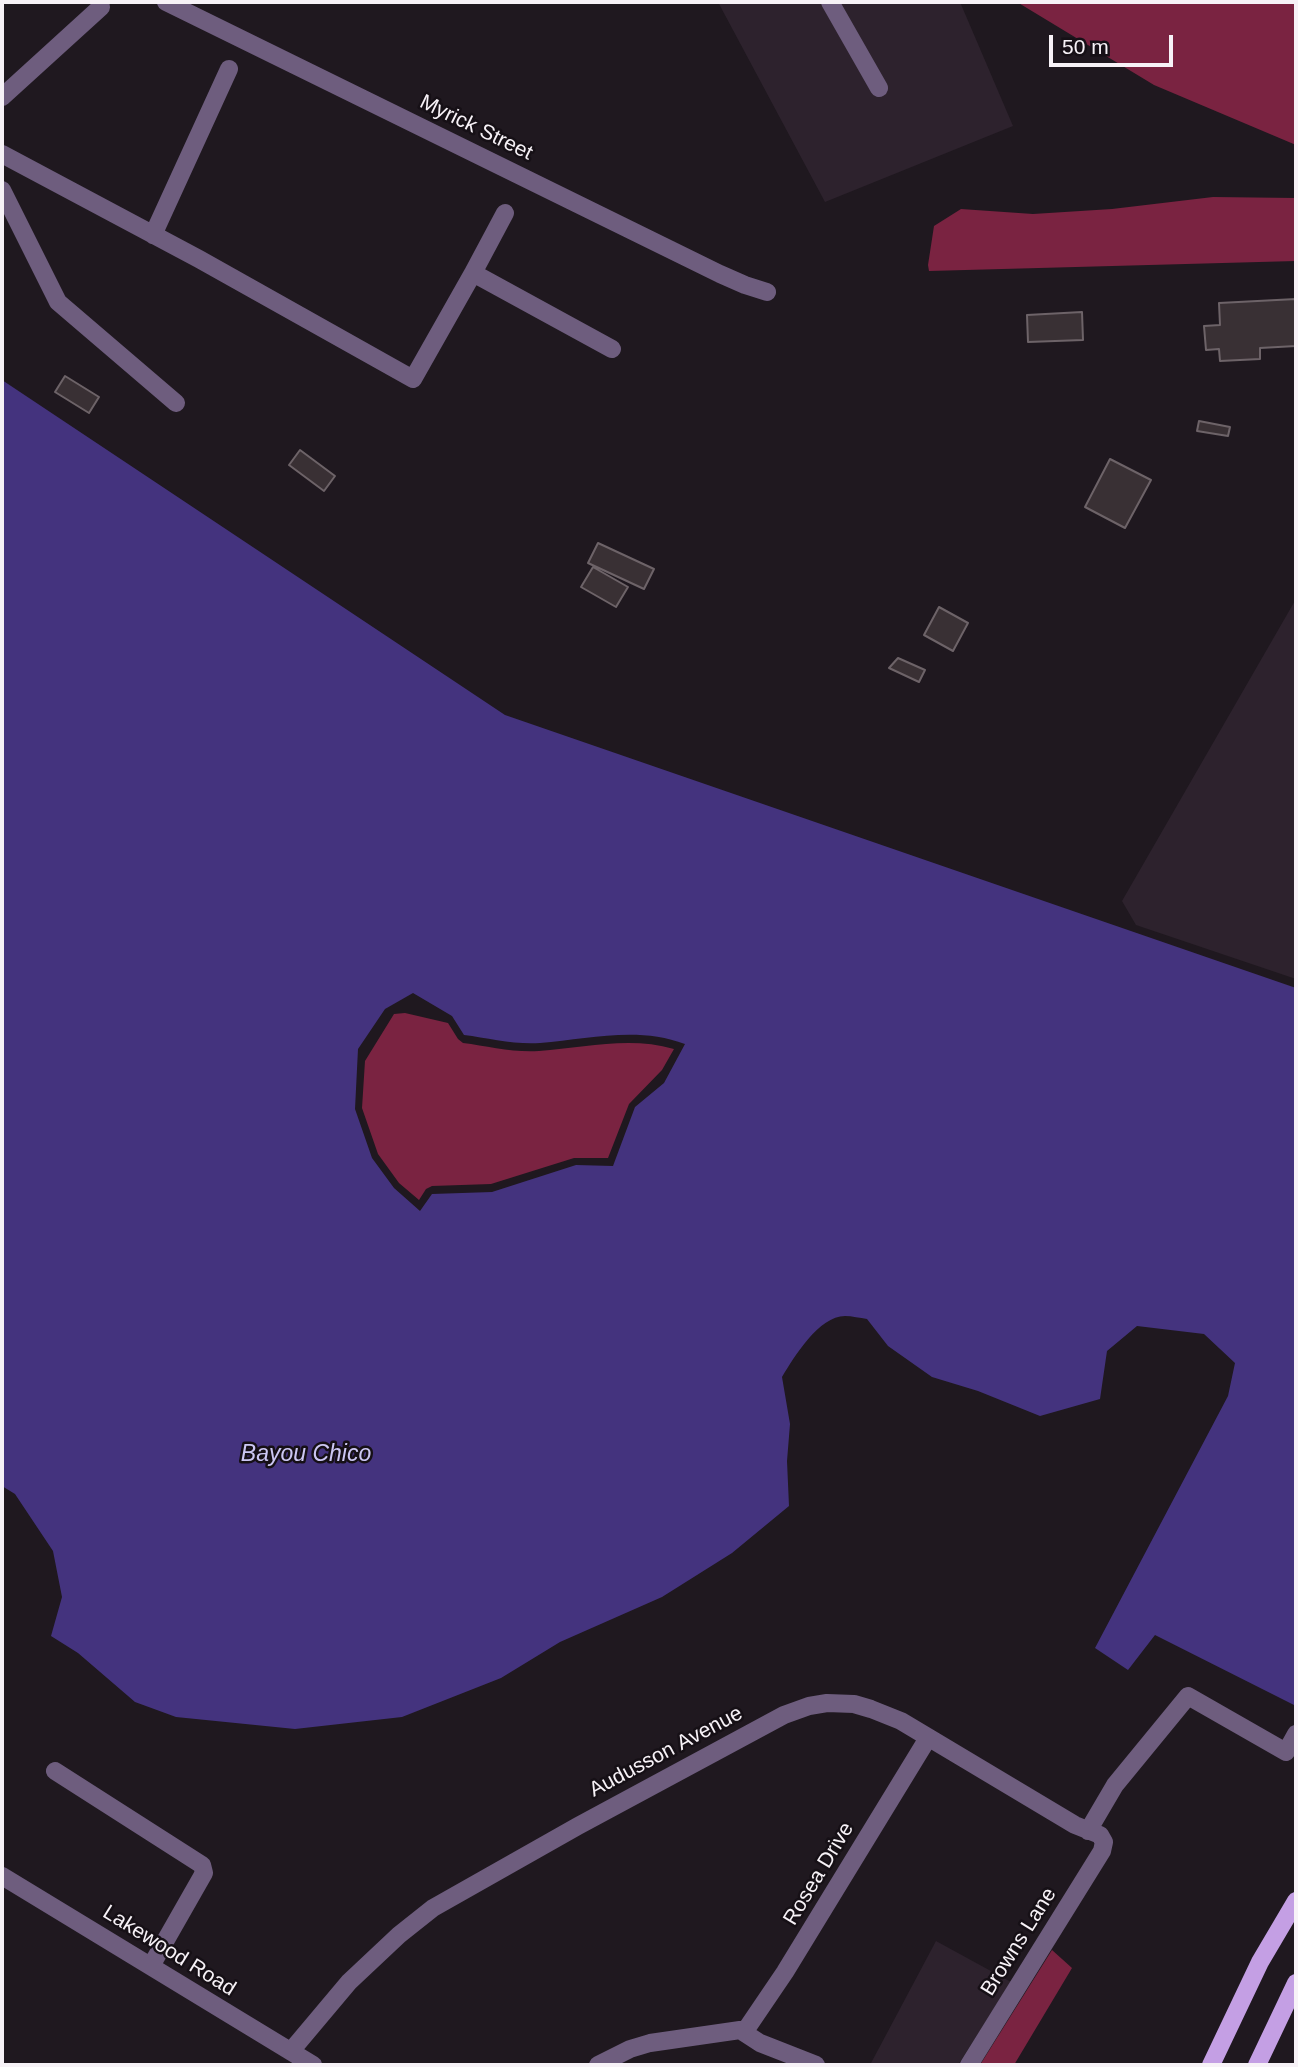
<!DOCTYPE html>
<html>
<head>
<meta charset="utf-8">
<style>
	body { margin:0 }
	#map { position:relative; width:1298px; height:2067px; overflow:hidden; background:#1f181f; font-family:Arial,sans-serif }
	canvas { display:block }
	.frame { position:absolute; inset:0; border:4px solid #f7f2f7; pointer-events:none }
	.scale { position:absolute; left:1049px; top:35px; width:124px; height:32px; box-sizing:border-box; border:4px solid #f7f2f7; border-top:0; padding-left:9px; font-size:21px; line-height:24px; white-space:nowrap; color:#f7f2f7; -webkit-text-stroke:5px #161016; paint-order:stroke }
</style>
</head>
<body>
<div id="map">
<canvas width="1298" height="2067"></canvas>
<div class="frame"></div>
<div class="scale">50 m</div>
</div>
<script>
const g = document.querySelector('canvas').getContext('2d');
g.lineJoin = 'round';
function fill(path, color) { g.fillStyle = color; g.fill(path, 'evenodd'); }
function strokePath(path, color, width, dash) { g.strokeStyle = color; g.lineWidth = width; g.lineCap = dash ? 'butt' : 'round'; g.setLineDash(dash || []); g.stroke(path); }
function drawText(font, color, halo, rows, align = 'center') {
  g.font = font + ' Arial,sans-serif'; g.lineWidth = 5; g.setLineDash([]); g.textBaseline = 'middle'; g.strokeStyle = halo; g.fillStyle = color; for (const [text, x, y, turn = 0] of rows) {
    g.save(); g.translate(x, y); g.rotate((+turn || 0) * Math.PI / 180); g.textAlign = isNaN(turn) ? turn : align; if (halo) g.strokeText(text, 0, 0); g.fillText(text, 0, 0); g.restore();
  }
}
fill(new Path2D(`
	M718,2h242l53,124 -188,76z
	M1296,599v380l-160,-54 -14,-24z
	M936,1941l75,41 -53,83h-88z`), '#2d222d');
fill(new Path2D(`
	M1017,2h279v143l-142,-60z
	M1213,197l83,1v63l-367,10 -1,-6 6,-39 27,-17 72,5 79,-5z
	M405,1013l43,10 10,16 5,4c24,3 52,10 76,8 45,-3 90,-15 135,-2l-12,21 -33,34 -21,54h-34l-83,26 -59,2 -6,3 -7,11 -20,-17 -21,-29 -16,-46 3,-47 29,-47z
	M1052,1950l20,18 -58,97h-34z`), '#7a2341');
fill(new Path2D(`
	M2,380l503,335 791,273v718l-141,-71 -27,35 -33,-22 133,-252 7,-33 -31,-29 -67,-8 -30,25 -7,48 -60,17 -62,-25 -46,-14 -44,-31 -21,-27c-7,-1 -15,-3 -22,-3 -26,0 -51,41 -63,61l8,47 -3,37 2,45 -57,47 -70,44 -102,45 -59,36 -99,39 -107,12 -119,-12 -41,-15 -57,-49 -27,-17 11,-39 -9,-46 -38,-57 -13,-8zM413,993l39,23 12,19c24,3 52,10 76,8 48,-4 98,-17 145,1l-21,39 -29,24 -22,59 -37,-1 -84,27 -60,2 -12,17 -26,-23 -22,-30 -17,-49 3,-60 27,-40z`), '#44337e');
const building = new Path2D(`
	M1296,299v47l-36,2v11l-40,2 -1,-12 -13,1 -2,-24 16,-1 -1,-22z
	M1082,312l1,28 -55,2 -1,-27z
	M65,376l34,21 -10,16 -34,-21z
	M1199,421l31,6 -2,9 -31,-5z
	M300,450l35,26 -11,15 -35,-26z
	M1110,459l41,21 -26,48 -40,-21z
	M598,543l56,26 -10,20 -56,-26z
	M593,567l35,20 -12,20 -35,-20z
	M939,607l29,16 -15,28 -29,-16z
	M898,658l27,12 -6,12 -30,-14z`);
fill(building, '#393034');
strokePath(building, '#6d6368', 2);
strokePath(new Path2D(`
	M166,2l554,272 25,11 22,7
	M830,2l49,86
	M2,97l99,-90
	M2,154l197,105 214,120 60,-106 139,76
	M2,190l56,112 118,101
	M153,235l76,-166
	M473,273l32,-60
	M55,1771l147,94 2,8 -53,93
	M1088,1831l27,-46 73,-89 98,56 10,-18
	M2,1876l311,189
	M745,2031l40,-59 143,-234
	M291,2051l58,-69 50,-47 34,-27 145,-82 206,-111 25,-9 18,-3 27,1 17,5 30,12 174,104 25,10 4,7 -2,9 -133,214
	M598,2065l32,-16 20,-6 90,-13 20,13 56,22`), '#6e5d7e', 18);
strokePath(new Path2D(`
	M1211,2065l49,-103 36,-61
	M1257,2065l39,-82`), '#c49fe4', 18);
drawText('21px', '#f7f2f7', '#161016', [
	["Myrick Street",476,128,26],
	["Audusson Avenue",666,1752,-28],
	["Rosea Drive",819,1874,-59],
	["Browns Lane",1019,1942,-58],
	["Lakewood Road",169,1951,32]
]);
drawText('italic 23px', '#ccc7f3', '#161016', [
	["Bayou Chico",306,1455]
]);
</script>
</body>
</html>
